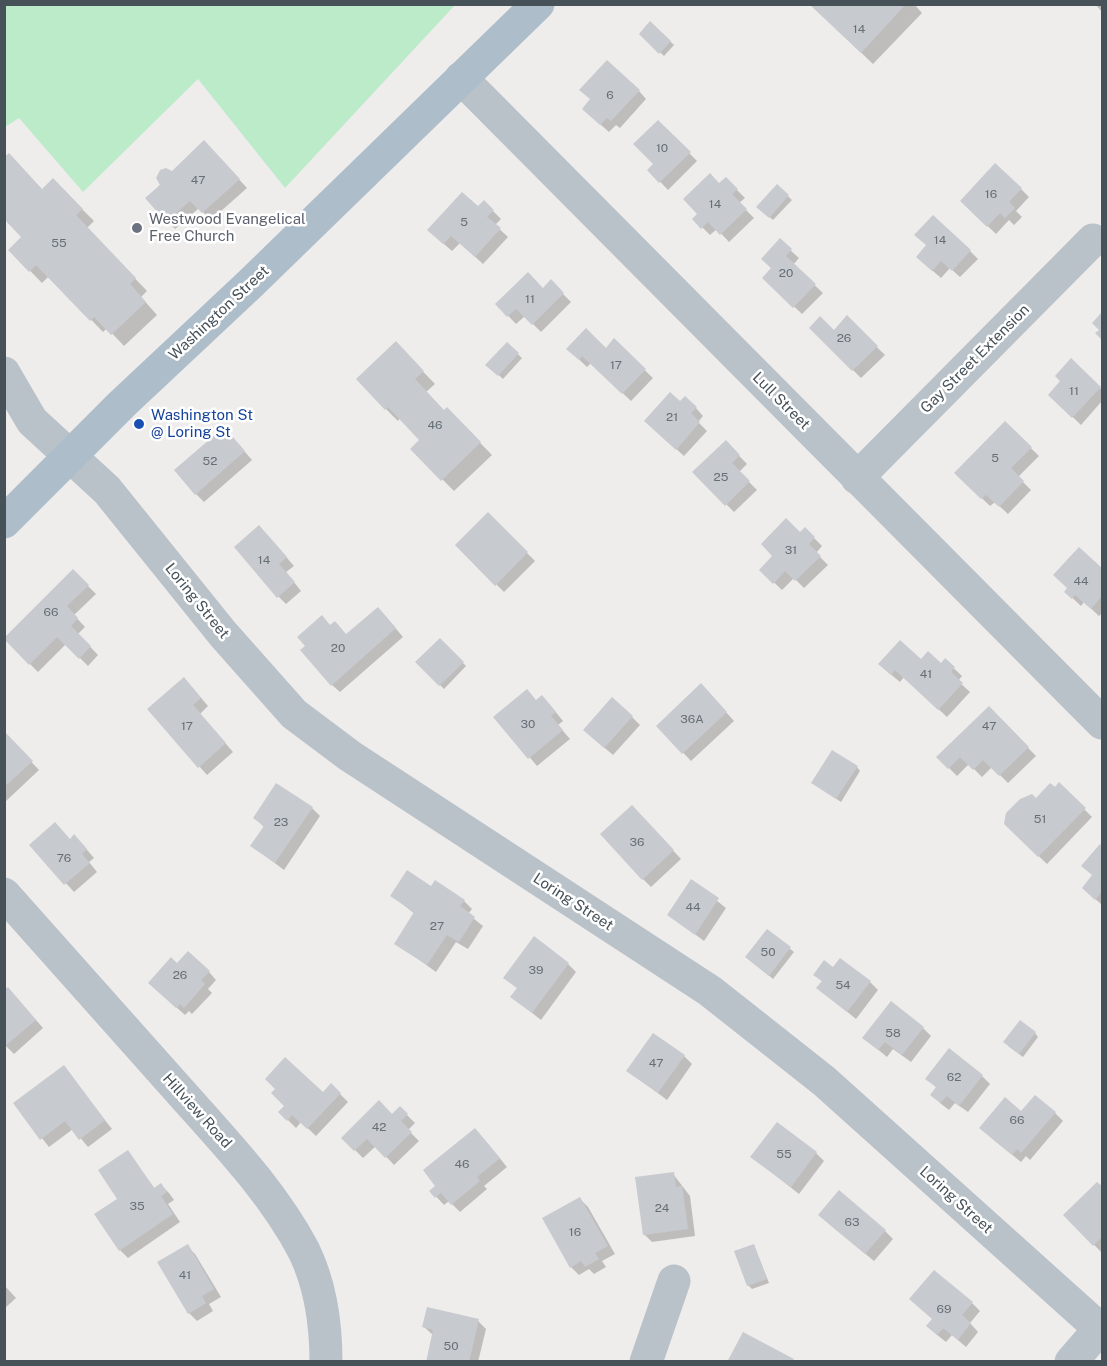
<!DOCTYPE html>
<html>
<head>
<meta charset="utf-8">
<style>
	body { margin:0 }
	#map { position:relative; width:1107px; height:1366px; overflow:hidden; background:#efecec; font-family:"Public Sans",sans-serif }
	canvas { display:block }
	.frame { position:absolute; inset:0; border:6px solid #465158; pointer-events:none }
</style>
</head>
<body>
<div id="map">
<canvas width="1107" height="1366"></canvas>
<div class="frame"></div>
</div>
<script>
const g = document.querySelector('canvas').getContext('2d');
g.lineJoin = 'round';
function fill(path, color) { g.fillStyle = color; g.fill(path, 'evenodd'); }
function strokePath(path, color, width, dash) { g.strokeStyle = color; g.lineWidth = width; g.lineCap = dash ? 'butt' : 'round'; g.setLineDash(dash || []); g.stroke(path); }
function drawText(font, color, halo, rows, align = 'center') {
  g.font = font + ' "Public Sans",sans-serif'; g.lineWidth = 5; g.setLineDash([]); g.textBaseline = 'middle'; g.strokeStyle = halo; g.fillStyle = color; for (const [text, x, y, turn = 0] of rows) {
    g.save(); g.translate(x, y); g.rotate((+turn || 0) * Math.PI / 180); g.textAlign = isNaN(turn) ? turn : align; if (halo) g.strokeText(text, 0, 0); g.fillText(text, 0, 0); g.restore();
  }
}
fill(new Path2D(`
	M456,4l-171,184 -87,-109 -115,113 -64,-74 -14,9v-122z`), '#bcebca');
fill(new Path2D(`
	M810,4h104l8,9 -49,51z
	M1095,4h7v8z
	M651,23l23,22 -10,11 -23,-22z
	M639,91l7,8 -26,29 -4,-3 -7,7 -17,-15z
	M658,122l39,39 -29,29 -19,-20 6,-6z
	M212,150l35,38 -36,32 -12,-12 -24,21 -28,-31 26,-26z
	M726,179l19,19 -6,5 15,15 -25,24 -12,-13 -7,6 -16,-16z
	M53,180l41,41 -7,7 60,63 -6,6 16,18 -33,31 -17,-18 -4,4 -54,-56 -7,7 -32,-33 14,-13 19,-46z
	M777,186l15,14 -19,20 -15,-13z
	M1021,189l8,8 -13,14 6,6 -8,8 -5,-5 -13,14 -26,-25z
	M484,202l17,17 -6,6 13,12 -25,27 -23,-21 -8,8 -15,-13z
	M780,241l19,17 -6,7 30,28 -21,21 -38,-36 9,-10z
	M970,251l8,8 -18,18 -10,-9 -9,10 -15,-13z
	M551,282l20,20 -30,30 -16,-16 -9,8 -19,-20 46,-14z
	M847,318l38,37 -24,23 -50,-50 23,4z
	M614,341l39,37 -22,23 -40,-38 -4,4 -19,-18 38,1z
	M507,344l15,14 -19,21 -15,-14z
	M407,355l28,29 -9,8 18,20 3,-3 45,46 -38,36 -12,-12 -21,-39 -21,-22 -2,3 -12,-12z
	M1071,360l31,30v11l-21,24 -31,-30 12,-13z
	M680,403l16,5 7,8 -5,6 9,9 -23,25 -30,-27z
	M1005,423l34,33 -21,21 13,13 -23,24 -13,-12 -5,4 -34,-33z
	M232,437l20,23 -48,42 -8,-8z
	M726,442l21,22 -8,8 18,18 -23,22 -39,-39z
	M488,514l47,47 -31,31 -47,-47z
	M805,529l17,17 -6,7 12,12 -24,23 -10,-10 -12,12 -21,-20z
	M267,535l27,31 -8,6 15,19 -15,13 -8,-8z
	M1080,549l22,21v43l-3,3 -15,-14 -3,4 -15,-14z
	M73,571l23,23 -22,21 11,12 -7,7 20,21 -10,11 -22,-22 -28,28 -33,-33z
	M386,617l17,20 -63,55 -8,-7 15,-49z
	M440,640l26,26 -22,23 -27,-27z
	M945,660l17,16 -4,5 12,11 -23,25 -43,-40 -4,5 -12,-10 33,-10 21,3z
	M192,687l16,19 -8,8 33,38 -26,23 -58,-66z
	M709,693l25,28 -43,40 -33,-35z
	M537,701l13,4 13,16 -5,4 12,14 -33,27 -41,-49z
	M989,708l47,48 -28,27 -16,-16 -10,10 -13,-13 -12,12 -19,-19z
	M632,717l8,8 -27,30 -20,-17z
	M4,733l35,37 -35,33z
	M857,767l3,4 -19,31 -28,-19z
	M1059,784l33,33 -45,47 -42,-40z
	M312,808l8,8 -36,54 -32,-24 13,-18 -10,-10z
	M640,815l41,44 -30,28 -8,-8z
	M82,844l12,14 -5,4 8,10 -23,20 -43,-47z
	M1100,846l2,2v57l-10,-9z
	M692,881l34,27 -22,33 -35,-26z
	M431,888l33,13 8,8 -4,5 15,12 -15,23 -12,-7 -20,30 -40,-29 19,-29 -23,-18z
	M768,931l26,21 -21,27 -22,-18z
	M568,964l8,8 -35,48 -29,-23 6,-8 -5,-4z
	M177,965l32,7 7,8 -8,9 4,4 -20,21 -3,-3 -4,4 -27,-24z
	M833,969l37,13 8,8 -22,29 -38,-31 5,-6 -8,-7z
	M16,997l27,31 -29,26 -10,-10z
	M923,1028l8,8 -20,26 -18,-13 -6,8 -23,-19z
	M1035,1033l3,4 -15,20 -15,-11z
	M684,1056l8,8 -25,36 -39,-29z
	M63,1067l49,62 -24,18 -15,-18 -24,18 -34,-43z
	M982,1076l8,8 -22,28 -13,-9 -6,7 -9,-7 -3,-15 -10,-9z
	M331,1085l17,17 -32,34 -15,-14 -5,6 -16,-16 6,-6 -9,-17 46,5z
	M400,1108l15,15 -7,7 11,11 -25,24 -18,-19 -13,12 -20,-20 49,-22z
	M1022,1113h33l8,8 -33,39 -4,-4 -5,6 -32,-26z
	M483,1138l24,29 -23,19 3,3 -27,23 -11,-11 -5,4 -13,-14z
	M128,1152l27,37 6,-4 8,8 5,7 -6,4 12,18 -52,36 -8,-8 -1,-51z
	M816,1153l8,8 -25,33 -47,-37z
	M673,1174l17,22 5,40 -43,6 -8,-8z
	M1097,1184l5,3v66l-37,-38z
	M580,1199l8,8 27,47 -13,7 4,6 -12,7 -5,-5 -10,6 -8,-8z
	M828,1223l57,8 8,8 -19,22z
	M754,1245l15,38 -17,6 -4,-4z
	M187,1246l8,8 26,43 -12,7 4,7 -16,10 -8,-8z
	M4,1285l12,13 -12,11z
	M972,1303l8,8 -10,12 8,9 -12,15 -14,-12 -6,7 -10,-8z
	M478,1321l8,8 -8,33h-51l6,-27 -9,-8z`), '#0003');
fill(new Path2D(`
	M809,4h97l-45,49z
	M650,21l21,20 -12,13 -20,-20z
	M607,60l33,30 -29,31 -4,-3 -7,7 -18,-16 8,-10 -11,-9z
	M658,120l33,32 -32,31 -12,-13 6,-6 -20,-20z
	M204,140l36,39 -38,34 -12,-12 -24,21 -21,-24 15,-13 -4,-7 4,-8 6,-2 6,3z
	M9,153l33,36 11,-11 30,31 -7,6 60,63 -6,6 16,18 -35,33 -17,-18 -4,4 -54,-56 -7,7 -21,-22 13,-13 -17,-18v-62z
	M995,163l27,25 -13,14 6,6 -10,10 -5,-5 -13,14 -27,-26z
	M710,173l9,10 7,-6 12,12 -6,5 15,15 -27,26 -12,-13 -7,7 -9,-10 5,-5 -14,-15z
	M777,184l12,11 -20,23 -13,-11z
	M462,192l16,14 6,-6 10,10 -7,7 14,11 -26,29 -24,-21 -8,8 -16,-14z
	M933,215l38,35 -19,21 -11,-10 -9,10 -16,-14 10,-12 -12,-10z
	M780,238l12,11 -6,7 30,28 -23,24 -31,-30 9,-10 -10,-9z
	M528,272l15,16 8,-9 13,14 -32,32 -16,-16 -9,8 -12,-13z
	M1102,312v28l-7,-7 4,-3 -7,-7z
	M847,315l31,31 -26,25 -43,-43 11,-12 14,14z
	M586,328l20,20 8,-10 32,31 -24,25 -40,-38 -3,4 -13,-11z
	M396,341l28,30 -9,8 29,31 3,-3 34,35 -40,39 -31,-32 9,-9 -31,-33 -3,3 -29,-31z
	M507,342l12,11 -21,23 -13,-11z
	M1071,358l30,29 -29,31 -24,-23 12,-14 -5,-5z
	M670,392l10,9 5,-5 12,11 -6,6 9,9 -24,28 -32,-29z
	M1005,421l27,26 -21,21 13,13 -25,26 -13,-12 -5,4 -27,-26z
	M224,427l21,24 -50,44 -21,-25z
	M726,440l14,15 -8,8 18,18 -25,25 -33,-34z
	M488,512l40,40 -33,34 -40,-41z
	M786,518l14,14 5,-5 10,10 -6,7 12,12 -26,25 -10,-10 -12,13 -14,-14 13,-14 -11,-12z
	M259,525l28,32 -8,7 16,18 -18,16 -43,-51z
	M1079,547l23,21v28l-11,13 -16,-14 -3,4 -8,-7 3,-4 -14,-13z
	M73,569l16,16 -22,21 11,12 -7,8 20,20 -12,13 -22,-22 -28,28 -24,-25v-3z
	M378,607l18,21 -65,58 -31,-36 5,-4 -8,-9 25,-22 8,10 5,-4 11,13z
	M440,638l24,24 -25,24 -24,-24z
	M900,640l21,19 7,-8 13,12 4,-5 10,9 -4,5 12,11 -25,27 -43,-40 -4,5 -13,-11z
	M184,677l17,21 -8,7 33,38 -28,25 -51,-59z
	M701,683l26,29 -45,42 -26,-28z
	M527,689l9,11 6,-5 14,17 -5,4 12,14 -35,29 -35,-42z
	M612,697l21,19 -29,32 -21,-18z
	M989,706l40,41 -30,29 -16,-16 -10,10 -13,-13 -12,12 -12,-12z
	M4,731l29,30 -29,26z
	M832,750l26,16 -22,33 -25,-16z
	M1059,782l27,26 -48,49 -34,-33 2,-11 14,-14 12,-5 4,4 14,-15 5,4z
	M276,783l37,24 -38,56 -25,-17 14,-20 -11,-8z
	M632,805l42,45 -32,30 -42,-46z
	M55,822l15,17 4,-5 13,15 -5,5 8,9 -26,22 -35,-40z
	M1100,844l2,2v45l-7,9 -13,-12 10,-13 -11,-9z
	M407,870l24,16 4,-6 30,20 -5,6 15,11 -16,25 -12,-7 -20,30 -33,-21 20,-32 -24,-16z
	M691,879l28,19 -24,37 -28,-20z
	M767,929l24,18 -22,29 -24,-19z
	M534,936l35,27 -37,50 -22,-16 7,-9 -14,-10z
	M188,951l22,20 -9,9 4,4 -21,24 -4,-4 -4,4 -28,-25 23,-26 6,6z
	M840,958l31,23 -24,31 -31,-24 6,-7 -9,-6 11,-15 9,7z
	M8,987l28,33 -32,27v-57z
	M891,1001l33,26 -22,28 -17,-13 -7,8 -16,-12z
	M1020,1020l16,12 -17,22 -16,-12z
	M653,1033l32,22 -27,38 -32,-22z
	M949,1048l34,27 -24,31 -12,-10 -7,7 -10,-8 6,-8 -11,-8z
	M285,1057l38,35 8,-9 10,10 -34,36 -15,-14 -5,6 -9,-9 6,-6 -13,-13 4,-4 -10,-10z
	M64,1065l41,55 -26,20 -14,-19 -25,19 -27,-37z
	M1035,1095l21,17 -35,41 -4,-4 -5,6 -33,-27 26,-31 16,14z
	M379,1100l13,14 8,-8 8,8 -7,7 11,11 -27,26 -18,-19 -13,12 -13,-13z
	M777,1122l40,30 -26,35 -41,-30z
	M475,1128l25,30 -23,19 3,4 -29,24 -10,-12 -6,5 -6,-7 6,-5 -12,-16z
	M128,1150l26,38 7,-5 6,9 -6,4 12,18 -54,37 -25,-37 23,-15 -19,-29z
	M674,1172l2,15 6,-1 6,43 -45,6 -8,-58z
	M1097,1182l5,4v51l-9,9 -30,-31z
	M839,1190l47,40 -21,24 -47,-39z
	M580,1197l28,49 -13,7 4,6 -14,8 -4,-6 -11,7 -28,-50z
	M188,1244l26,45 -12,7 4,7 -18,11 -31,-52z
	M754,1244l13,35 -20,7 -13,-35z
	M934,1270l39,32 -11,13 9,8 -13,17 -15,-12 -6,7 -11,-9 6,-7 -23,-20z
	M427,1307l52,12 -10,43h-43l7,-32 -11,-3z
	M743,1332l51,27 -2,3h-65z`), '#c7cacf');
strokePath(new Path2D(`
	M461,78l641,645
	M4,373l28,48 75,69 116,144 71,80 56,42 360,235 114,90 276,248
	M857,478l236,-238
	M4,894c58,65 115,129 172,193 46,52 96,103 128,164 17,35 22,73 22,111
	M646,1362l28,-81
	M1071,1362l31,-36`), '#b8c2c8', 33);
strokePath(new Path2D(`
	M4,522l118,-118 128,-120 288,-280`), '#adbeca', 33);
for (const [x, y, r, color] of [
	[137,228,6,"#6b7280"],
	[139,424,6,"#1a4fb4"]
]) { const dot = new Path2D(); dot.arc(x, y, r, 0, 2 * Math.PI); g.fillStyle = color; g.fill(dot); strokePath(dot, '#fff', 2); }
drawText('12px', '#666f76', null, [
	["14",859,29],
	["6",610,95],
	["10",662,148],
	["47",198,180],
	["16",991,194],
	["14",715,204],
	["5",464,222],
	["14",940,240],
	["55",59,243],
	["20",786,273],
	["11",530,299],
	["26",844,338],
	["17",616,365],
	["11",1074,391],
	["21",672,417],
	["46",435,425],
	["5",995,458],
	["52",210,461],
	["25",721,477],
	["31",791,550],
	["14",264,560],
	["44",1081,581],
	["66",51,612],
	["20",338,648],
	["41",926,674],
	["36A",692,719],
	["30",528,724],
	["17",187,726],
	["47",989,726],
	["51",1040,819],
	["23",281,822],
	["36",637,842],
	["76",64,858],
	["44",693,907],
	["27",437,926],
	["50",768,952],
	["39",536,970],
	["26",180,975],
	["54",843,985],
	["58",893,1033],
	["47",656,1063],
	["62",954,1077],
	["66",1017,1120],
	["42",379,1127],
	["55",784,1154],
	["46",462,1164],
	["35",137,1206],
	["24",662,1208],
	["63",852,1222],
	["16",575,1232],
	["41",185,1275],
	["69",944,1309],
	["50",451,1346]
]);
drawText('15px', '#5b616d', '#fff', [
	["Westwood Evangelical",149,219],
	["Free Church",149,236]
], 'left');
drawText('15px', '#465158', '#fff', [
	["Washington Street",219,313,-43],
	["Gay Street Extension",975,359,-45],
	["Lull Street",781,401,45],
	["Loring Street",197,601,51],
	["Loring Street",573,902,33],
	["Hillview Road",197,1111,48],
	["Loring Street",956,1200,42]
]);
drawText('15px', '#164399', '#fff', [
	["Washington St",151,415],
	["@ Loring St",151,432]
], 'left');
</script>
</body>
</html>
